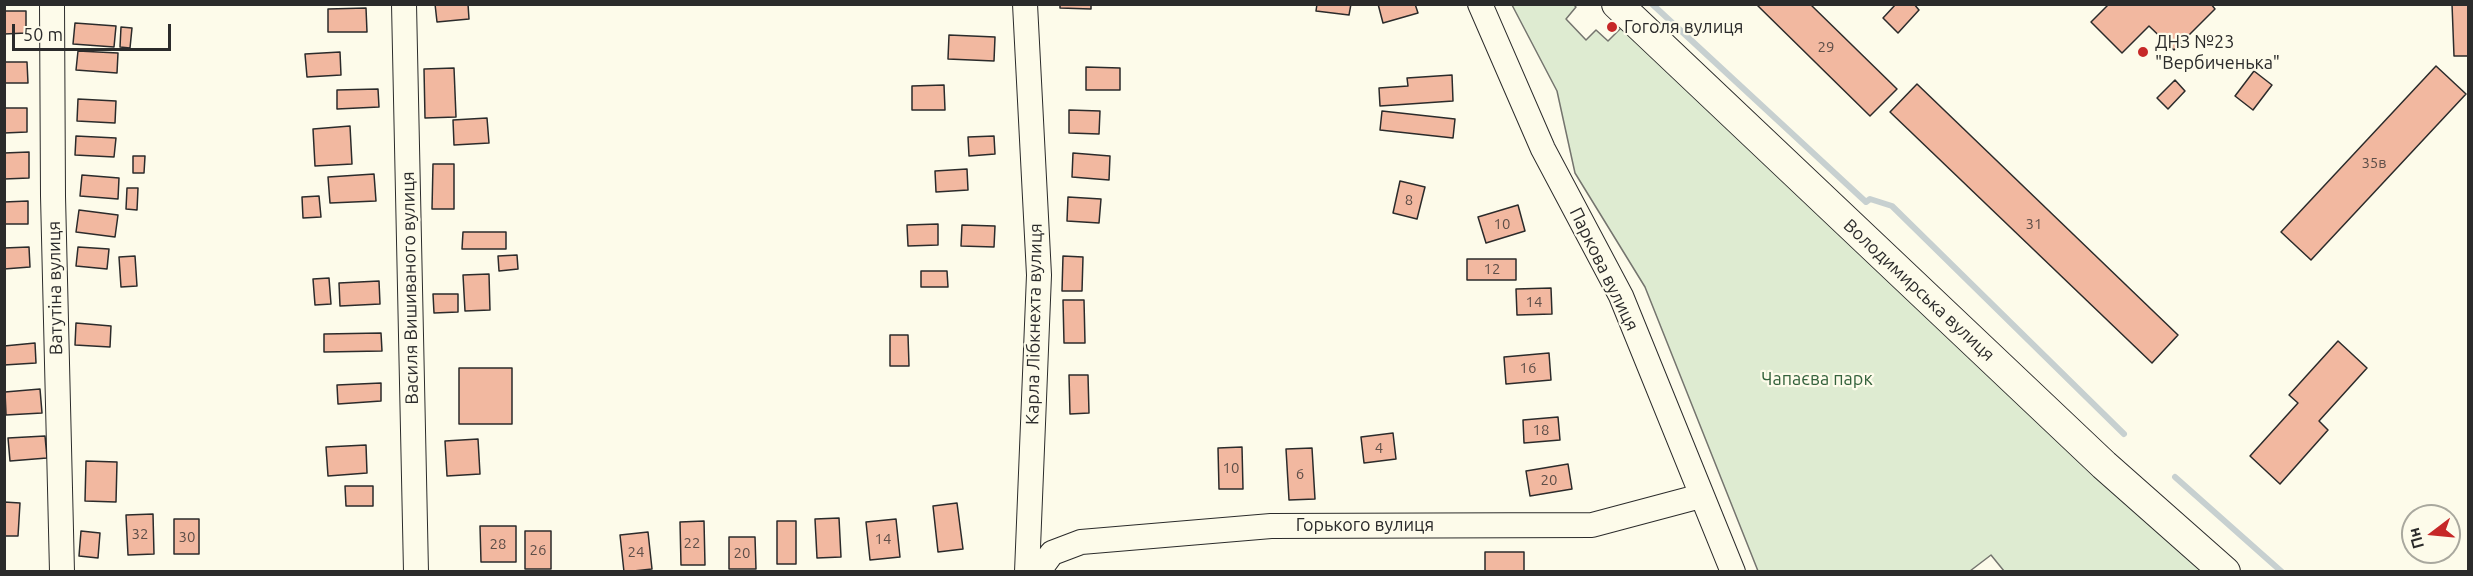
<!DOCTYPE html>
<html>
<head>
<meta charset="utf-8">
<style>
	body { margin:0 }
	#map { position:relative; width:2473px; height:576px; overflow:hidden; background:#fdfbea; font-family:Ubuntu,sans-serif }
	canvas { display:block }
	.frame { position:absolute; inset:0; border:6px solid #2b2b2b; pointer-events:none }
	.north { position:absolute; left:2401px; top:504px; width:60px; height:60px; box-sizing:border-box; background:#fdfbea; border:2px solid #a9a89e; border-radius:50%; rotate:254deg; font-size:16px; font-weight:700; line-height:24px; text-align:center; color:#2b2b2b }
	.north::after { content:''; display:block; margin:auto; width:21px; height:27px; background:#c62828; clip-path:polygon(50% 0,100% 100%,50% 72%,0 100%) }
	.scale { position:absolute; left:12px; top:24px; width:159px; height:27px; box-sizing:border-box; border:3px solid #2b2b2b; border-top:0; padding-left:8px; font-size:18px; line-height:21px; white-space:nowrap; color:#2b2b2b; -webkit-text-stroke:4px #fdfbea; paint-order:stroke }
</style>
</head>
<body>
<div id="map">
<canvas width="2473" height="576"></canvas>
<div class="frame"></div>
<div class="north">Пн</div>
<div class="scale">50 m</div>
</div>
<script>
const g = document.querySelector('canvas').getContext('2d');
g.lineJoin = 'round';
function fill(path, color) { g.fillStyle = color; g.fill(path, 'evenodd'); }
function strokePath(path, color, width, dash) { g.strokeStyle = color; g.lineWidth = width; g.lineCap = dash ? 'butt' : 'round'; g.setLineDash(dash || []); g.stroke(path); }
function drawText(font, color, halo, rows, align = 'center') {
  g.font = font + ' Ubuntu,sans-serif'; g.lineWidth = 4.5; g.setLineDash([]); g.textBaseline = 'middle'; g.strokeStyle = halo; g.fillStyle = color; for (const [text, x, y, turn = 0] of rows) {
    g.save(); g.translate(x, y); g.rotate((+turn || 0) * Math.PI / 180); g.textAlign = isNaN(turn) ? turn : align; if (halo) g.strokeText(text, 0, 0); g.fillText(text, 0, 0); g.restore();
  }
}
const green = new Path2D(`
	M1512,5h62l2,2 -10,12 20,21 10,-10 12,11 17,-17 580,547h-201l-13,-16 -21,16h-212l-113,-284 -70,-114 -18,-82z`);
fill(green, '#deebd1');
strokePath(green, '#74746e', 1.5);
strokePath(new Path2D(`
	M1652,4l214,198 4,-3 22,7 232,228
	M2175,477l107,95`), '#c7d0d0', 6);
const building = new Path2D(`
	M435,4h33l1,15 -32,3z
	M1060,4h31v5l-31,-1z
	M1317,4h34l-2,11 -33,-4z
	M1378,4h37l3,9 -35,10z
	M1756,4h54l87,85 -27,27z
	M1896,4h18l5,6 -21,23 -15,-15z
	M2109,4h102l4,5 -41,41 -25,-24 -27,27 -31,-31z
	M2452,4h16v52h-14z
	M366,8l1,24h-39v-23z
	M4,11h22v22l-22,1z
	M75,23l41,3 -2,21 -41,-3z
	M121,27l11,1 -2,20 -10,-1z
	M949,35l46,2 -1,24 -46,-2z
	M78,51l40,2 -1,20 -41,-3z
	M340,52l1,23 -34,2 -2,-23z
	M4,62h23l1,21h-24z
	M2436,66l30,28 -155,166 -30,-28z
	M1086,67l34,1v22h-34z
	M454,68l2,49 -31,1 -1,-49z
	M2254,71l18,14 -19,25 -18,-14z
	M1452,75l1,26 -73,5 -1,-18 29,-2 -1,-8z
	M2175,80l10,11 -17,18 -11,-11z
	M1917,84l261,251 -26,28 -262,-251z
	M944,85l1,25h-33v-24z
	M378,89l1,18 -42,2v-19z
	M78,99l38,2 -1,22 -38,-2z
	M4,108h23v24l-23,1z
	M1069,110l31,1 -1,23 -30,-1z
	M1382,111l73,8 -2,19 -73,-8z
	M487,118l2,25 -35,2 -1,-25z
	M350,126l2,38 -37,2 -2,-37z
	M76,136l40,2 -2,19 -39,-2z
	M994,136l1,18 -26,2 -1,-19z
	M29,152v26l-25,1v-26z
	M1073,153l37,3 -1,24 -37,-3z
	M133,156h12l-1,17h-11z
	M433,164h21v45h-22z
	M967,169l1,21 -32,2 -1,-21z
	M374,174l2,27 -46,2 -2,-26z
	M82,175l37,3 -1,21 -38,-3z
	M1400,181l25,6 -8,32 -24,-6z
	M127,188h11l-1,22 -11,-1z
	M319,196l2,21 -18,1 -1,-21z
	M1068,197l33,2 -2,24 -32,-2z
	M28,201v23h-24v-22z
	M1518,205l7,26 -39,12 -8,-26z
	M79,210l39,5 -3,22 -39,-5z
	M938,224v21l-30,1 -1,-21z
	M962,225l33,1 -1,21 -33,-1z
	M463,232h43v17h-44z
	M29,247l1,20 -26,2v-21z
	M78,247l31,2 -2,20 -31,-3z
	M517,255l1,14 -19,2 -1,-15z
	M135,256l2,30 -16,1 -2,-30z
	M1063,256l20,1 -1,34h-20z
	M1467,259h49v21h-49z
	M921,271h26l1,16h-27z
	M489,274l1,36 -25,1 -2,-36z
	M329,278l2,26 -16,1 -2,-26z
	M379,281l1,23 -40,2 -1,-23z
	M1551,288l1,26 -35,1 -1,-26z
	M433,294h25v18l-24,1z
	M1063,300h21l1,43h-21z
	M76,323l35,3 -1,21 -35,-2z
	M381,333l1,18 -58,1v-18z
	M890,335h18l1,31h-19z
	M2338,341l29,27 -48,53 9,9 -48,54 -30,-28 48,-53 -9,-8z
	M35,343l1,20 -32,2v-19z
	M1549,353l2,27 -45,4 -2,-27z
	M459,368h53v56h-53z
	M1069,375h19l1,38 -19,1z
	M381,383v18l-43,3 -1,-19z
	M40,389l2,24 -36,2 -1,-23z
	M1558,417l2,23 -36,3 -1,-23z
	M1393,433l3,26 -32,4 -3,-26z
	M45,436l2,22 -37,3 -2,-23z
	M478,439l2,35 -33,2 -2,-35z
	M366,445l1,28 -39,3 -2,-29z
	M1242,447l1,42h-24l-1,-41z
	M1312,448l3,51 -26,1 -3,-51z
	M86,461l31,1 -1,40 -31,-1z
	M1568,464l4,25 -42,7 -4,-25z
	M345,486h28v20h-27z
	M4,502l16,1 -2,33h-14z
	M957,503l6,46 -25,3 -5,-46z
	M153,514l1,40 -26,1 -2,-40z
	M839,518l2,39 -24,1 -2,-39z
	M174,519h25v35h-25z
	M896,519l4,38 -30,3 -4,-38z
	M704,521l1,44h-24l-1,-43z
	M777,521h19v43h-19z
	M480,526h36v36h-35z
	M81,531l19,2 -2,25 -19,-2z
	M525,531h26v38h-26z
	M648,532l4,37 -28,3 -4,-37z
	M729,537h26l1,32h-27z
	M1485,552h39v20h-39z`);
fill(building, '#f2b8a0');
strokePath(building, '#2b2b2b', 1.5);
const minor = new Path2D(`
	M52,4l1,192 9,376
	M404,4l12,568
	M1025,4l14,271 -12,297
	M1480,4l63,145 78,147 112,276
	M1038,572l14,-19 29,-11 190,-16 321,-1 109,-29`);
const major = new Path2D(`
	M1617,4l487,461 121,107`);
strokePath(minor, '#2b2b2b', 26);
strokePath(major, '#2b2b2b', 32);
strokePath(minor, '#fdfbea', 24);
strokePath(major, '#fdfbea', 30);
for (const [x, y, r, color] of [
	[1612,27,6,"#c62828"],
	[2143,52,6,"#c62828"]
]) { const dot = new Path2D(); dot.arc(x, y, r, 0, 2 * Math.PI); g.fillStyle = color; g.fill(dot); strokePath(dot, '#fdfbea', 2); }
drawText('15px', '#5d4e48', null, [
	["29",1826,47],
	["35в",2374,163],
	["8",1409,200],
	["10",1502,224],
	["31",2034,224],
	["12",1492,269],
	["14",1534,302],
	["16",1528,368],
	["18",1541,430],
	["4",1379,448],
	["10",1231,468],
	["6",1300,474],
	["20",1549,480],
	["32",140,534],
	["30",187,537],
	["14",883,539],
	["22",692,543],
	["28",498,544],
	["26",538,550],
	["24",636,552],
	["20",742,553]
]);
drawText('18px', '#2b2b2b', '#fdfbea', [
	["Гоголя вулиця",1624,27],
	["ДНЗ №23",2155,42],
	["\"Вербиченька\"",2155,63]
], 'left');
drawText('18px', '#2b2b2b', '#fdfbea', [
	["Паркова вулиця",1604,269,64],
	["Ватутіна вулиця",55,288,-91],
	["Василя Вишиваного вулиця",410,288,-91],
	["Володимирська вулиця",1919,290,43],
	["Карла Лібкнехта вулиця",1034,324,-89],
	["Горького вулиця",1365,525]
]);
drawText('18px', '#34623c', '#fdfbea', [
	["Чапаєва парк",1817,379]
]);
</script>
</body>
</html>
